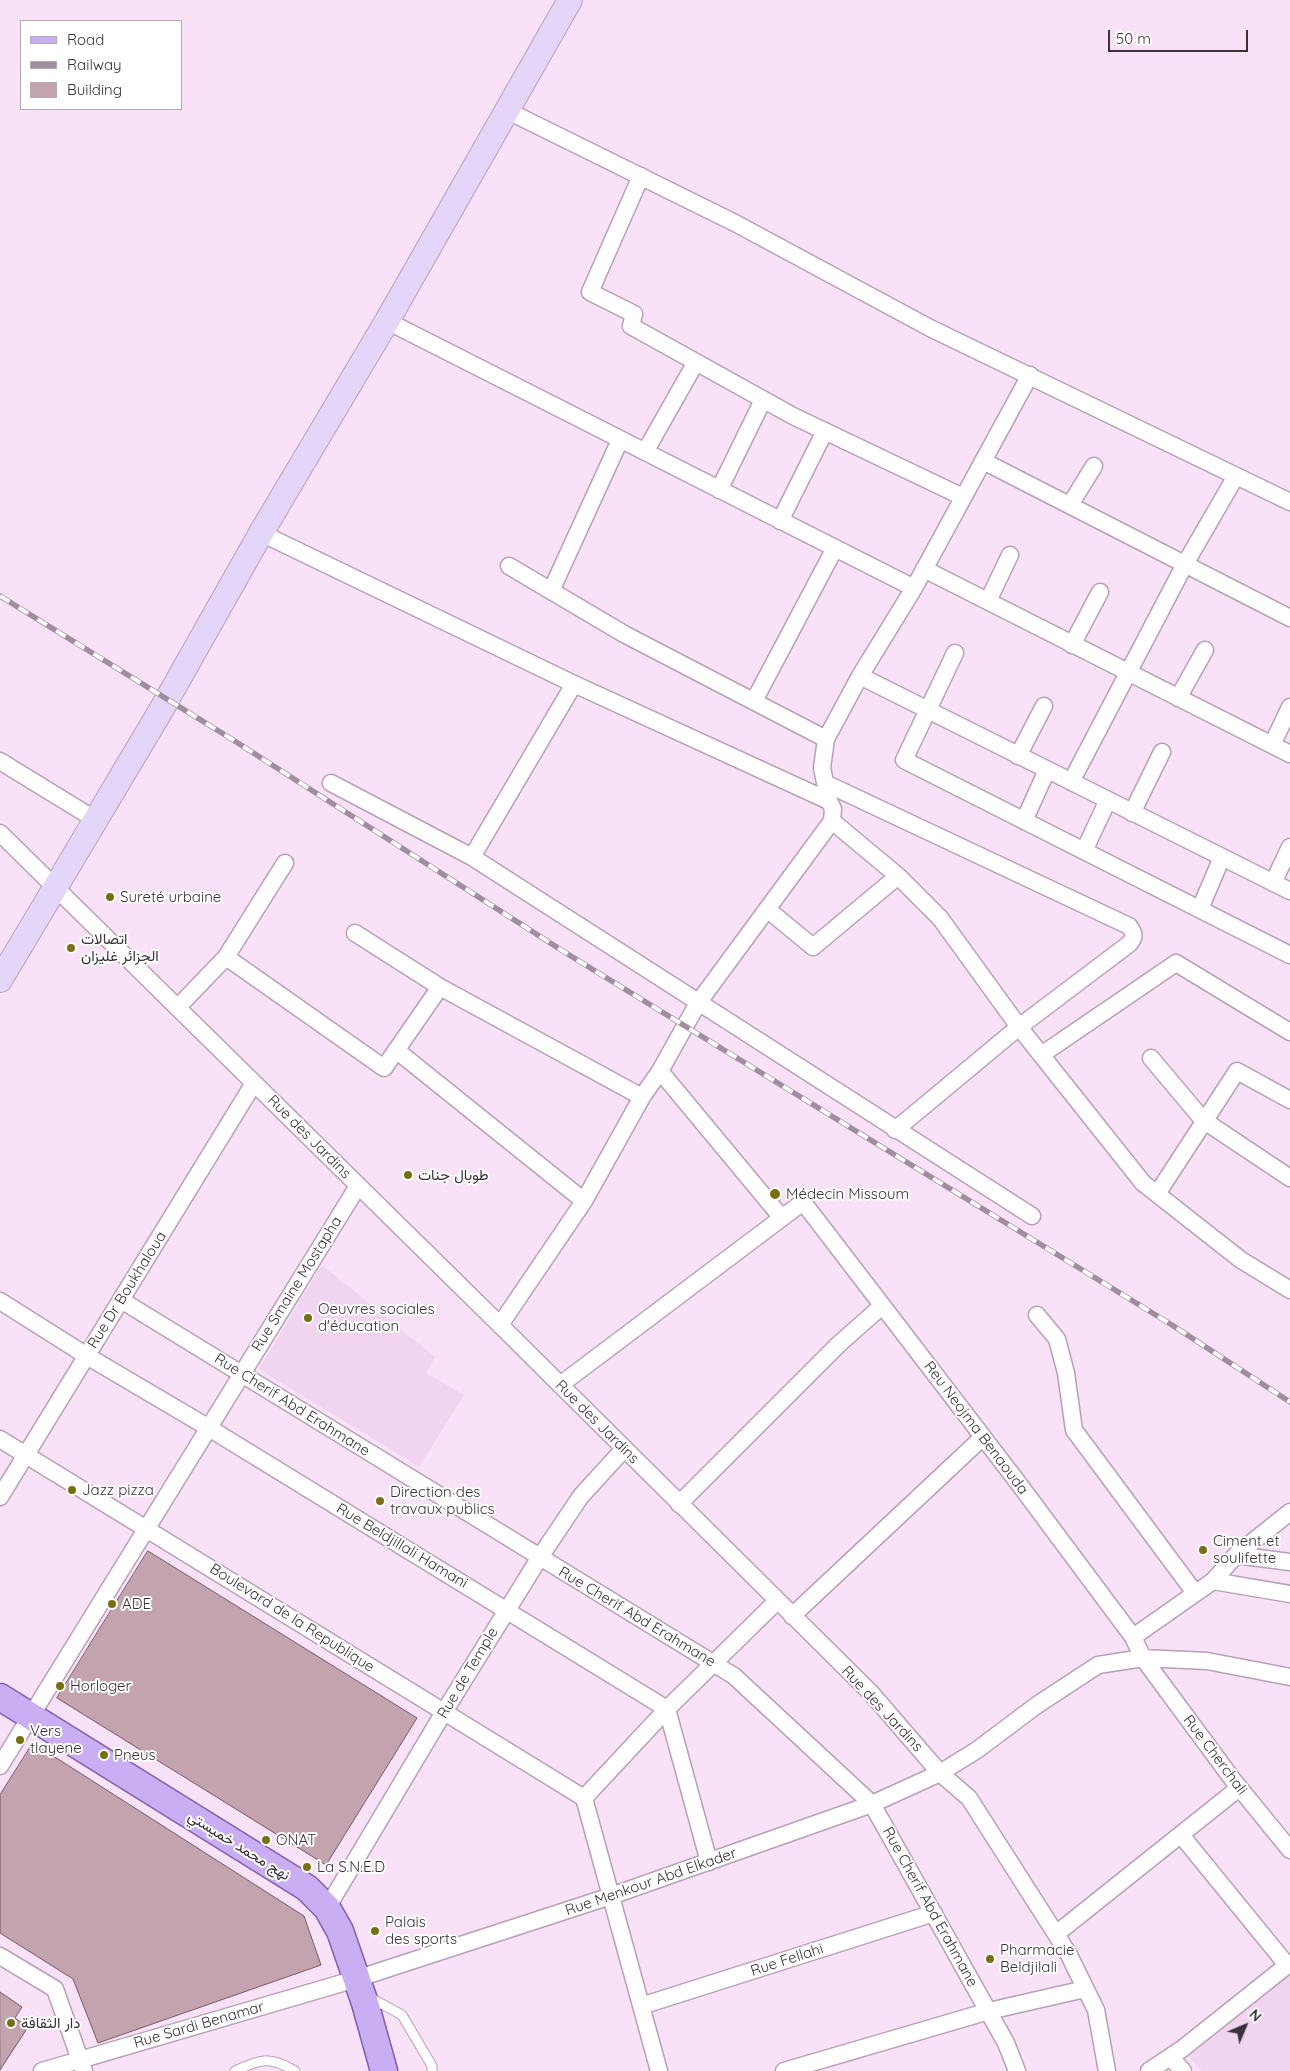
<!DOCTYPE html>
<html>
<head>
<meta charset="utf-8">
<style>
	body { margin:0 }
	#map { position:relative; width:1290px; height:2071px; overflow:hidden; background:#f9e1f8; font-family:Quicksand,sans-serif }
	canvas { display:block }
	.legend { position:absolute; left:20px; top:20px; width:162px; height:90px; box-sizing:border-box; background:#fff; border:1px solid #b0adb0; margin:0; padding:6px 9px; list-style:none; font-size:15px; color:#3a313a }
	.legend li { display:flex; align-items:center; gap:10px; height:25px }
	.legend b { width:25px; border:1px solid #b0adb0 }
	.north { position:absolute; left:1220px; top:2001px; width:50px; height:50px; -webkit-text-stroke:4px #fff; paint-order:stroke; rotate:45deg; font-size:14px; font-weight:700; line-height:20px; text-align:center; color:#3a313a }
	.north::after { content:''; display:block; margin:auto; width:18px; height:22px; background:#3a313a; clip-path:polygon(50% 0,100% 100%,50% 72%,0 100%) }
	.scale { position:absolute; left:1108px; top:30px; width:140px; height:22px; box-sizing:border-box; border:2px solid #3a313a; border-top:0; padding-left:6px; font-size:15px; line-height:18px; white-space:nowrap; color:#3a313a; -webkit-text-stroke:4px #fff; paint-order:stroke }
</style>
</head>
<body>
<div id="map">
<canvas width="1290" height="2071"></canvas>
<ul class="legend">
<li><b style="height:6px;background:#caaef3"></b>Road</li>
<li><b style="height:6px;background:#9f8e9e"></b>Railway</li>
<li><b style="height:14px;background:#c2a3ae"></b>Building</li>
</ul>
<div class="north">N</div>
<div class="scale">50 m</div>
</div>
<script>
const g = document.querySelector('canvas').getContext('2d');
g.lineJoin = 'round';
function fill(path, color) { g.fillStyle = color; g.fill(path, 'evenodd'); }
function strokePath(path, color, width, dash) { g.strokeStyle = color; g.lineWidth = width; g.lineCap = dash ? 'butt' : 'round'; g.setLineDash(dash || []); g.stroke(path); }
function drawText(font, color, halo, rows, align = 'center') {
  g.font = font + ' Quicksand,Vazirmatn,sans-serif'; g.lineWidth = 4; g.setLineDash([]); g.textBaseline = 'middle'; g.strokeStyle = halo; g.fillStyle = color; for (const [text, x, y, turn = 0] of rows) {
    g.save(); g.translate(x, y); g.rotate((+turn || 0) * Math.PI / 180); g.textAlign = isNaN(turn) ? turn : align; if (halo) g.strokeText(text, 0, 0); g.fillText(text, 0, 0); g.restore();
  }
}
fill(new Path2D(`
	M322,1265l113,92 -9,16 38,22 -45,72 -160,-98z
	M1290,1973v98h-88l-13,-15z`), '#f1d4f0');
const building = new Path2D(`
	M148,1551l269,167 -91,147 -269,-167z
	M33,1743l271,173 17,49 -223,78 -25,-64 -73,-46v-138z
	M0,1992l22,15 -7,11 13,9 -28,43z`);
fill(building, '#c2a3ae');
strokePath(building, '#765a64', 1);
const lane = new Path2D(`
	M369,1997l33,18 30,51v5
	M235,2071c25,-12 35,-15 60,0`);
const street = new Path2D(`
	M508,111l227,112 195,105 360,174
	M641,176l-51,116 44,22 -3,12 162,90 170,81
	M387,321l527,267
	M645,452l51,-90
	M983,461l307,157
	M719,490l44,-90
	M1070,505l24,-39
	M780,521l45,-90
	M261,533l313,151 255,117
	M509,566l115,68 202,105
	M924,569l366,185
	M551,591l69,-151
	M988,601l22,-46
	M1072,645l28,-53
	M955,653l-51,107 386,195
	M860,676l430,215
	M1178,698l27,-48
	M754,701l81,-153
	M1272,745l18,-38
	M1018,756l26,-50
	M0,761l96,59
	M1071,782l114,-218 51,-88
	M331,783l141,74 560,359
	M825,783l304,143c6,8 6,11 0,18l-110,83 -124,103
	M1132,813l30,-61
	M832,821l66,55 42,42 79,109 124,156 98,77 49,30
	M1024,821l23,-51
	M0,833l500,492 371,368 69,80 29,25 99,155 28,57 11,61
	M1084,851l24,-51
	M472,857l102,-173
	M1273,883l17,-36
	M767,909l46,38 85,-71
	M1200,909l22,-52
	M355,933l85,54
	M226,957l158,111 56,-81 202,110
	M178,1007l48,-50 59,-94
	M396,1050l188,151
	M1041,1055l135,-92 114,69
	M1151,1058l52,62 87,58
	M660,1071l122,147
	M1157,1194l80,-123 53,29
	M121,1300l613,376 138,128 134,239 11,28
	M0,1301l87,55 122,72 458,281 42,153
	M1037,1315l20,24 9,34 8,57 121,163
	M500,1325l84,-124 58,-104 18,-26 38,-68 134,-182 1,-12 -4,-8 -7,-33 4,-29 34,-63 54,-88 116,-213
	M560,1385l243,-183 213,278 117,157 10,21 90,122 57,70
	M0,1439l584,359
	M0,1497l254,-414
	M679,1504l160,-160 43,-38
	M1236,1555l54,7
	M1213,1581l77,13
	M792,1616l191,-179
	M1133,1637l80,-56 23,-26 54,-43
	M0,1766l358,-580
	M584,1798l75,273
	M584,1798l83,-89 110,-108
	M1181,1835l106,130
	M327,1908l117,-196 96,-155 41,-61 43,-47
	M1056,1934l183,-146
	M0,1956l55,33 29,82
	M641,2006l293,-93
	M1170,2057l13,14
	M42,2071l314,-92 255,-83 261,-92 68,-31 37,-23 60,-45 61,-40 45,-7 64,3 83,16
	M784,2071l205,-60 96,-22
	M1149,2071l33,-22 108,-86`);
const secondary = new Path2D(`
	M0,980l160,-268 101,-179 126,-212 183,-321`);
const primary = new Path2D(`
	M0,1697l307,191 20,20 13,23 25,72 19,68`);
strokePath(lane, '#b7a1b6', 11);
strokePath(street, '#b7a1b6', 19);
strokePath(secondary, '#b7a1b6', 26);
strokePath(primary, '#805fad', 29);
strokePath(lane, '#fff', 9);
strokePath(street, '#fff', 16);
strokePath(secondary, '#e4d6f9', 24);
strokePath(primary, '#caaef3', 26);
const rail = new Path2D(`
	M0,596l230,142 336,215 606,372 118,77`);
strokePath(rail, '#9f8e9e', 5.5);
strokePath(rail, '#fff', 4, [11]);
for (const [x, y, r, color] of [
	[110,897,5,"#78700f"],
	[71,948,5,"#78700f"],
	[408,1175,5,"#78700f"],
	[775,1194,6,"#78700f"],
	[308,1318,5,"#78700f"],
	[72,1490,5,"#78700f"],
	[380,1501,5,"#78700f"],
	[1203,1550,5,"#78700f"],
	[112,1604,5,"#78700f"],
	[60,1686,5,"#78700f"],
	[20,1740,5,"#78700f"],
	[104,1755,5,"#78700f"],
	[266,1840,5,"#78700f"],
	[307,1867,5,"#78700f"],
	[375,1931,5,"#78700f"],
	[990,1959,5,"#78700f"],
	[11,2023,5,"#78700f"]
]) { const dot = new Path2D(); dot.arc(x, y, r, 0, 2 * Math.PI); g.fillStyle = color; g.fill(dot); strokePath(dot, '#fff', 2); }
drawText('15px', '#3a313a', '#fff', [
	["Sureté urbaine",120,897],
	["اتصالات",81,939],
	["الجزائر غليزان",81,956],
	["طوبال جنات",418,1175],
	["Médecin Missoum",786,1194],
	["Oeuvres sociales",318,1309],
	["d'éducation",318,1326],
	["Jazz pizza",82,1490],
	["Direction des",390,1492],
	["travaux publics",390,1509],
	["Ciment et",1213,1541],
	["soulifette",1213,1558],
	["ADE",122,1604],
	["Horloger",70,1686],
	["Vers",30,1731],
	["tlayene",30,1748],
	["Pneus",114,1755],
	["ONAT",276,1840],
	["La S.N.E.D",317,1867],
	["Palais",385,1922],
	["des sports",385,1939],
	["Pharmacie",1000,1950],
	["Beldjilali",1000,1967],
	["دار الثقافة",21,2023]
], 'left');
drawText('15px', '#3a313a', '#fff', [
	["Rue des Jardins",309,1137,45],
	["Rue Smaine Mostapha",297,1284,-58],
	["Rue Dr Boukhaloua",127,1290,-58],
	["Rue Cherif Abd Erahmane",292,1405,32],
	["Rue des Jardins",597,1422,45],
	["Reu Neojma Benaouda",976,1428,53],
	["Rue Beldjillali Hamani",402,1546,31],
	["Rue Cherif Abd Erahmane",637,1617,31],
	["Boulevard de la Republique",292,1618,32],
	["Rue de Temple",468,1673,-59],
	["Rue des Jardins",882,1709,47],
	["Rue Cherchali",1215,1755,53],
	["نهج محمد خميستي",239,1846,32],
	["Rue Menkour Abd Elkader",651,1882,-19],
	["Rue Cherif Abd Erahmane",930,1907,61],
	["Rue Fellahi",787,1960,-18],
	["Rue Sardi Benamar",199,2025,-16]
]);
</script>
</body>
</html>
